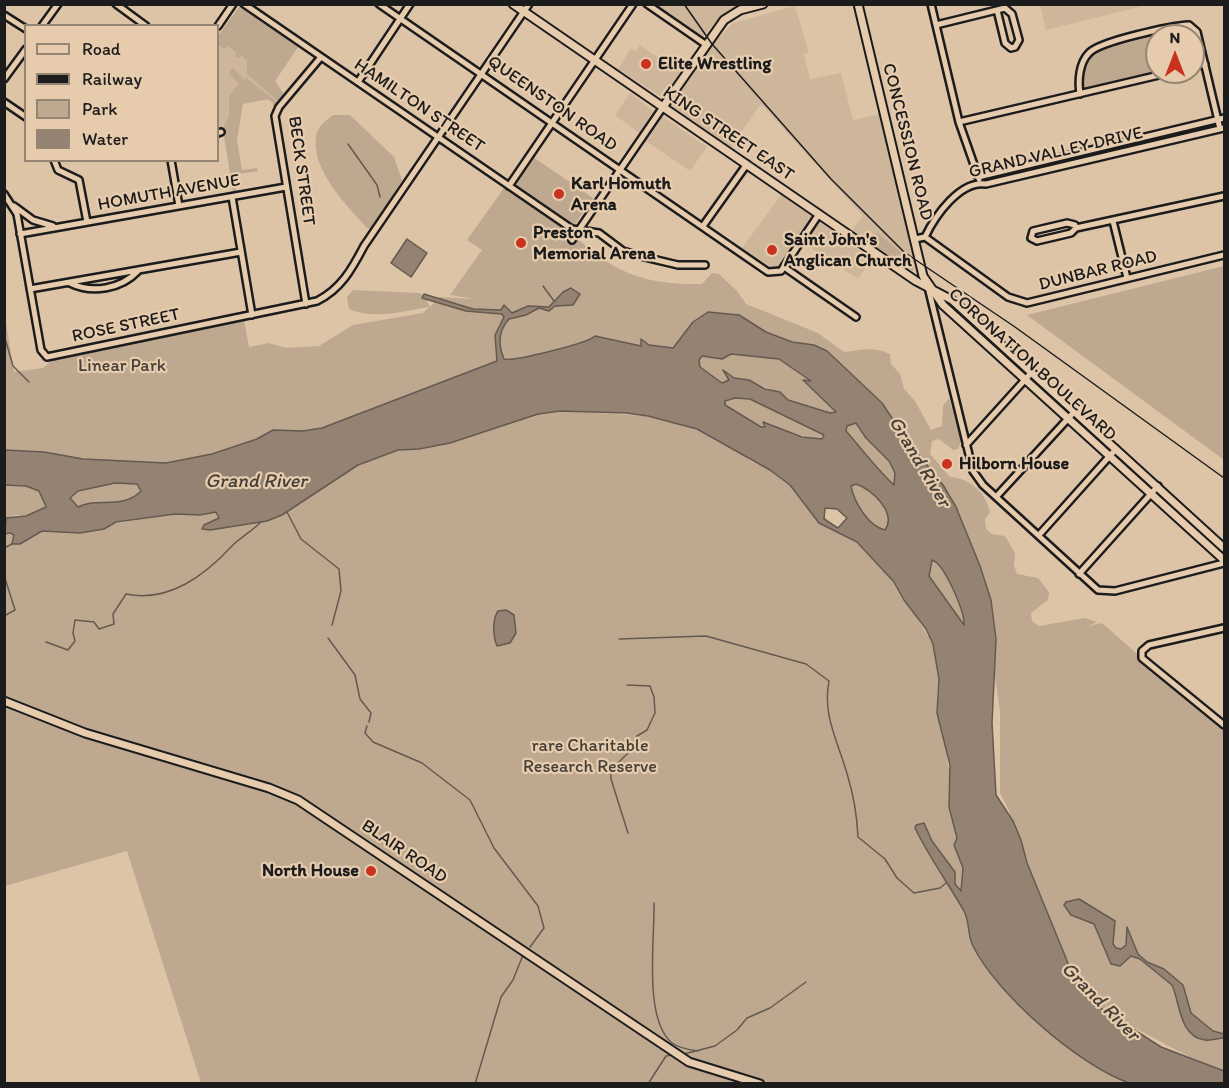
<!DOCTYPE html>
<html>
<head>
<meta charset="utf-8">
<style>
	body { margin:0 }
	#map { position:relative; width:1229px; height:1088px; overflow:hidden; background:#dec4a7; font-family:Itim,sans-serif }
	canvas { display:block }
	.frame { position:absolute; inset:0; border:6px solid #1c1c1c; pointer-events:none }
	.legend { position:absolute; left:24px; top:24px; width:195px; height:138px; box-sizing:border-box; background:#e6cbad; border:2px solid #958573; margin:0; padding:8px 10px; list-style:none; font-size:18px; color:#1c1c1c }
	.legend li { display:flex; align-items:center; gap:12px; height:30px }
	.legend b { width:30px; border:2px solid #958573 }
	.north { position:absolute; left:1145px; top:24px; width:60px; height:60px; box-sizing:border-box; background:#e6cbad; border:2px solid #958573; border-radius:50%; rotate:0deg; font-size:16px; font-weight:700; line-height:24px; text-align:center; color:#1c1c1c }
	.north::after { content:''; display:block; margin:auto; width:21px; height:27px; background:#c8321e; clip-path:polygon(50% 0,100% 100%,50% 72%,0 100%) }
</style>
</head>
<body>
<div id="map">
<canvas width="1229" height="1088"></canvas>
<div class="frame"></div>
<ul class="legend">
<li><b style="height:8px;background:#e6cbad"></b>Road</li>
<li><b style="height:8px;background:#1c1c1c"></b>Railway</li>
<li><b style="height:16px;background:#bea890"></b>Park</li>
<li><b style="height:16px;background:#948372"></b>Water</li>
</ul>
<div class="north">N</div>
</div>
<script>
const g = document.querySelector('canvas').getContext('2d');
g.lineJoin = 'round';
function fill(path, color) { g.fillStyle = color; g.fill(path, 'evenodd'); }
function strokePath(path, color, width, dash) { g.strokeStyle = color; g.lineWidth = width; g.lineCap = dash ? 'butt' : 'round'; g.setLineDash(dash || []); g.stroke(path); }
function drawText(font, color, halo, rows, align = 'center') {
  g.font = font + ' Itim,sans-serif'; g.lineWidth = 4.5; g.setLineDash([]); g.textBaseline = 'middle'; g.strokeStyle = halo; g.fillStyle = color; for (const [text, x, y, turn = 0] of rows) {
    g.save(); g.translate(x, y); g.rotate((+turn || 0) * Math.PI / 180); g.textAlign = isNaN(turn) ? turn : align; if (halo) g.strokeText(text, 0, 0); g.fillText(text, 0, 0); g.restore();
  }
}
fill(new Path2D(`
	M1040,4h107v1l-101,25z
	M655,5l81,-1v1l-14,9 -19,23z
	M795,6l14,47 -5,1 6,25 31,-6 12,47 27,-6 34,149 -18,-12 -24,-11v4l-20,-14 11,-14 -102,-112 -30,43 -58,-40 1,-7 36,-53 23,-24z
	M239,7l59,40 -23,34 8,12 -9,10 -7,-4 -36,6 -4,24 -9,1v-94z
	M640,45l41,28 -19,24 -44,-28 13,-21 5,3z
	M630,93l23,18 -14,22 -24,-18z
	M663,117l44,30 -17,24 -44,-30z
	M781,195l91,64 -14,20 -55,-36 -8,-1 -17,26h-5l-31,-20z`), '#ceb69b');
fill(new Path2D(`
	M239,7l59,40 -23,34 9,13 -6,7 -31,-27v-14l-5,-4 -6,2v-6l-8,-6 -3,3 -5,-3 -2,2v-12z
	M1185,28l9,6 6,23 -3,6 -4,1v-28h-36l2,36 -73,17 -4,-3 4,-25 7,-9z
	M233,68l11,12 2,-2 31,24 -4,5v-4l-5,-4 -25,5 -6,36 5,30 15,-2 1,3 -25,4 4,17 -4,1 -10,-64 6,-14v-19l10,-12 -10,-11z
	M333,115h17l44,42 8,23 -27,46 -7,3c-20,-22 -57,-59 -52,-92 1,-10 9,-16 17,-22z
	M533,157l60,41 -18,26 3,15c39,36 71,46 124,45l10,-11 7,1 18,17 9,13 72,29 26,19c17,-2 29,-6 46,2l1,10 9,10 4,15 11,12 16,29 11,-4 1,-20 6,-8 12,43 -3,8 -5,1 -14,-11 -7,2 -2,13 20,23c20,1 36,16 40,35l-5,7 1,10 6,5 13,2 10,17 -1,12 3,9 21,4 11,14 -1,8 -17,13 1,8 7,5 46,-8 12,4 -9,4 14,-3 122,107v340l-21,-6 -108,-57 -68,-116 -18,-80 -9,-18v-82l-7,-48 3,-8 -5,-55 -11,-34 -24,-59 -13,-22 -37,-46 -24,-36 -55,-52 -13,-6 -22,-3 -26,-10 -27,-17 -31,-3 -15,10 -20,26 -24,-3 -8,1 -24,-6h-26l-75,20 -12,-1 -182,69 -19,3 -30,-1 -16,9 -45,15 -46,9 -82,-3 -39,-8 -40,-2 -1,-139 10,61 29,-4 9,-8 192,-40 5,27 20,-4 17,5 33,-2 34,-21 70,-12 6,-6c-25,4 -55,13 -80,2l-2,-12 6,-7 66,3 5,2 6,12 10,-10 35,2 -25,-4 32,-45 -15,-10 37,-52 13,-5z
	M877,233l37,30 -1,8 -41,-27z
	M1224,266v194l-197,-145z
	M731,354l48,5 33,22h-8l33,31 -7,1 -42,-13 -5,-5 -34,-15 -21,-4 1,4 -7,3 -22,-16 -1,-7 3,-4 20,3z
	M735,398l15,1 74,35 -2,5c-21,0 -42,-14 -61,-12l-36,-22v-4z
	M560,411l88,5 49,13 40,20 15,13 37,13 49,57 19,10 37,40 39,62 6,36 -2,19 13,76 113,267 29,21 38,20h-929l-74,-232 -122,35v-352l9,1 -2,8h9l21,-12 18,1 116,-18 24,1 16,-3 3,6 63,-3 76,-50 40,-15 21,-1 31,-6 88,-29z
	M856,423c7,13 39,35 39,51 0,4 -1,7 0,12 -17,-19 -33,-37 -49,-55l1,-5z
	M115,483l22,1 4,7c-18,19 -44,7 -64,16l-7,-9 8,-7z
	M856,484c17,6 41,29 29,46 -17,-4 -31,-28 -34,-44z
	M4,485l22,1 14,6 5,17 -19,7 -11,-1 -10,4z
	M935,560l5,4 22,42 2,20 -35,-50 1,-14z`), '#bea890');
const water = new Path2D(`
	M407,239l20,14 -16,24 -20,-14z
	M571,288l9,6 -7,11 -18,1 -6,5 -10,-3 -13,7 -17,4c-11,12 -11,26 -5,40 8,3 85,-16 91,-23l46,10v-7l8,6 24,3 20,-26 15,-10 31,3 27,17 26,10 22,3 13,6 55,52 24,36 37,46 13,22 24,59 11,34 5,39 -4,84 4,72 17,26 8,19 6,23 50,122 25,24 59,38 63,24v12c-19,1 -81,5 -95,0 -51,-18 -133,-90 -156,-137 -6,-12 -3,-24 -9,-35 -16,-28 -35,-54 -49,-83l1,-3 8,-2 8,18 23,31v12l6,7 2,-23 -9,-23 3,-7 -8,-31 1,-42 -13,-52 2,-34 -6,-35 -7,-15 -22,-29 -10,-18 -37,-40 -38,-19 -29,-38 -20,-15 -73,-41 -49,-13 -22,-3 -66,-2 -22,3 -88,29 -31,6 -21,1 -40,15 -76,50 -15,6 -57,9 -8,-1 2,-4 15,-7 -3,-6 -16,3 -25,-1 -59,8 -12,7 -24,4 -38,-2 -22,13h-8l2,-9 -4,-2 -5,1 1,-16 20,-2 20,-9 -7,-16 -13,-5 -21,-1v-35l39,2 39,7 83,4 46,-9 45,-15 16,-9 30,1 19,-3 175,-67 -2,-26 9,-18 -2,-3 -36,-3 -44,-13 2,-4 49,15 28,1 3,-5 8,8 16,-7 21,1 14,-15zM731,354l48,5 32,22 -8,-1 33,32 -6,1 -42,-13 -8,-8 -15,-3 -16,-9 -15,-2 -11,-8 6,10 -7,3 -22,-16 -1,-7 3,-4 20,3zM735,398l15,1 74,36 -2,4 -20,-2 -39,-15 2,5h-4l-36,-22v-4zM856,423l10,15 23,23 6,12 -1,12c-18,-17 -33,-37 -48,-54l1,-5zM115,483l22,1 4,7c-18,19 -45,6 -63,16l-8,-9 8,-7zM856,484c16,5 41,29 29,46 -17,-4 -31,-28 -34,-44zM825,508l12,1 10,9 -9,10 -14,-9zM932,560c12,3 33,52 32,65l-35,-49z
	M506,610l8,5 2,18 -6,10 -13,3c-4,-10 -5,-26 1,-35z
	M1079,899l36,22 -2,23 3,4 5,1 5,-4 1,-18 11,27 9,8 17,7 19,16 8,28 22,18 11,3v4c-6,0 -12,3 -19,2 -26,-3 -25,-38 -33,-55l-32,-26 -9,-3 -11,10 -9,-2 -17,-40 -23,-9 -7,-10 2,-3z`);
fill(water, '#948372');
strokePath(water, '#645a50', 1.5);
strokePath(new Path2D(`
	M348,144l29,41 3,12
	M543,286l11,15
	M4,335l9,31 16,16
	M287,512l14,27 38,30 2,22 -9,34
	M4,548l8,-4
	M4,575l11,35 -11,6
	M328,638l27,37 5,24 11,14 -2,9
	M619,639l87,-3 100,28 23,17c-7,36 10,62 19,96 6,20 9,39 10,60l27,22 12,19 17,15 26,-5 6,-5
	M46,642l22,8 7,-9 -2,-8 2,-13 19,2 5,7 15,-5 -1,-10 13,-20c43,9 79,-19 106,-48 8,-8 20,-15 29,-24
	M627,685l23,1 4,11 1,16 -8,17 -10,6 -8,16 -18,18v9l17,54
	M367,726l-2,7 8,9 49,21 48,37 24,48 44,58 6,22 -14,19
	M654,903c1,35 -11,116 18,140 7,5 18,7 26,8
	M684,1054l31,-8 22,-16 10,-12 23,-10 36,-26
	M475,1084l26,-87 12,-17 10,-25
	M648,1084l18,-28 6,-1`), '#645a50', 1.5);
const minor = new Path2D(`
	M116,4l30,22
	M244,4l328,225 27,4 24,18 17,5 38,9h27
	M379,4l389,268 13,-1 38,-57
	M647,4l58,40
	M931,4l28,118 20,57
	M4,15l22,14
	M936,25l69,-17 7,6 7,26 -4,7 -4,1 -6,-5 -8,-33
	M42,26l16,-22
	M218,26l15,-22
	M1193,67l12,-3
	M4,79l22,-30
	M358,82l52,-78
	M1080,94c-2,-13 -1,-31 9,-41 11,-12 82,-27 100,-28l8,7 23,97
	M4,102l22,15
	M959,122l213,-50
	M218,133l3,-1
	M54,160l4,10 21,10 8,42
	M171,160l8,46
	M978,177l246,-59
	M509,186l124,-182
	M4,194l13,20 24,136 6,7 270,-56c24,-12 35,-32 47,-55l165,-242
	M232,197l20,118
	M14,206l19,14 20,6
	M1113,221l14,57
	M1067,223l8,2 1,3 -5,5 -34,8 -6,-3 2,-7z
	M703,226l44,-62
	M1076,228l148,-32
	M20,234l266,-47
	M925,237l83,60 19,6 197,-48
	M915,239l10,-2c10,-21 35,-57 61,-53l238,-56
	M572,240l91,-133
	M784,267l72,50
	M70,283c22,11 51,6 68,-12
	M928,287l45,184 10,14 115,105 17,1 109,-28
	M30,289l211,-37
	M306,304l-31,-188 4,-9 42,-50
	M966,445l66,-73
	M996,497l79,-86
	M1039,535l77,-86
	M1079,574l79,-88
	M1224,628l-75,17 -7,6v7l82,67`);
const major = new Path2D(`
	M513,4l403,277 36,19 272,248
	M858,4l65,272 20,29 281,255
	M663,107l61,-87 16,-10 23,-6
	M4,701l81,32 184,55 29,12 391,262 71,22`);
strokePath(minor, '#1c1c1c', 10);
strokePath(major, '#1c1c1c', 11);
strokePath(minor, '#e6cbad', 5);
strokePath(major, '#e6cbad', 7);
strokePath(new Path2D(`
	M684,4l28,40 119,135 73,73 111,75 209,151`), '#1c1c1c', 1.5);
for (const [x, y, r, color] of [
	[646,64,6,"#c8321e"],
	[559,194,6,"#c8321e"],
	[521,243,6,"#c8321e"],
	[772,250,6,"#c8321e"],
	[947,464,6,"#c8321e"],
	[371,871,6,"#c8321e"]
]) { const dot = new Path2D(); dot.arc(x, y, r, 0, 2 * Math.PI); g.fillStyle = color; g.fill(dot); strokePath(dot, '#e6cbad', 2); }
drawText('bold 18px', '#1c1c1c', '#e6cbad', [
	["Elite Wrestling",658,64],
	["Karl Homuth",571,184],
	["Arena",571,205],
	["Preston",533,233],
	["Memorial Arena",533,254],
	["Saint John's",784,240],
	["Anglican Church",784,261],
	["Hilborn House",959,464],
	["North House",359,871,"right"]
], 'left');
drawText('18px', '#1c1c1c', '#e6cbad', [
	["QUEENSTON ROAD",552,104,35],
	["HAMILTON STREET",419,106,34],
	["KING STREET EAST",728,134,34],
	["CONCESSION ROAD",907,142,76],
	["GRAND VALLEY DRIVE",1056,153,-13],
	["BECK STREET",301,171,82],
	["HOMUTH AVENUE",169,193,-10],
	["DUNBAR ROAD",1098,271,-14],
	["ROSE STREET",126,326,-12],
	["CORONATION BOULEVARD",1032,365,42],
	["BLAIR ROAD",404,852,34]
]);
drawText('18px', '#443f39', '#e6cbad', [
	["Linear Park",122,366],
	["rare Charitable",590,746],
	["Research Reserve",590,767]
]);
drawText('italic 20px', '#46403a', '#e6cbad', [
	["Grand River",919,462,59],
	["Grand River",256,482],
	["Grand River",1100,1002,45]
]);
</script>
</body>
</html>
